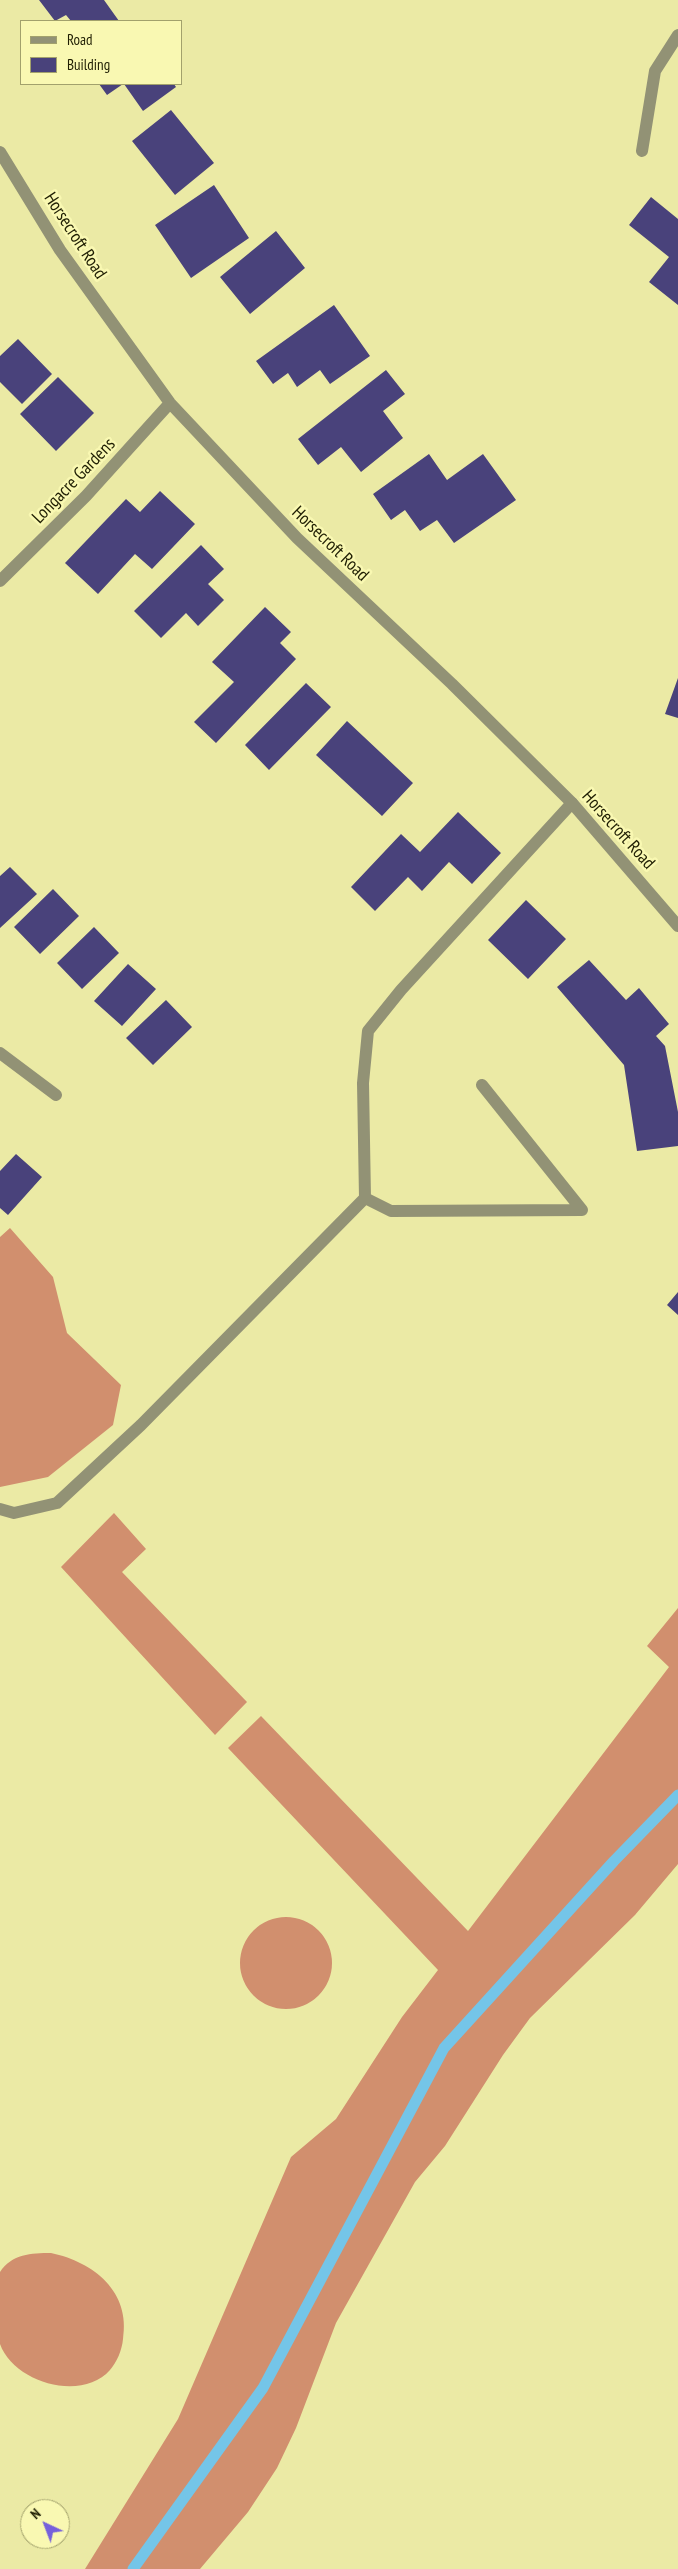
<!DOCTYPE html>
<html>
<head>
<meta charset="utf-8">
<style>
	body { margin:0 }
	#map { position:relative; width:678px; height:2569px; overflow:hidden; background:#ebeaa5; font-family:"PT Sans Narrow",sans-serif }
	canvas { display:block }
	.legend { position:absolute; left:20px; top:20px; width:162px; height:65px; box-sizing:border-box; background:#f9f8b2; border:1px solid #a2a16c; margin:0; padding:6px 9px; list-style:none; font-size:15px; color:#1f1e03 }
	.legend li { display:flex; align-items:center; gap:10px; height:25px }
	.legend b { width:25px; border:1px solid #a2a16c }
	.north { position:absolute; left:20px; top:2499px; width:50px; height:50px; box-sizing:border-box; background:#f9f8b2; border:1px solid #a2a16c; border-radius:50%; rotate:317deg; font-size:14px; font-weight:700; line-height:20px; text-align:center; color:#1f1e03 }
	.north::after { content:''; display:block; margin:auto; width:18px; height:22px; background:#7660db; clip-path:polygon(50% 0,100% 100%,50% 72%,0 100%) }
</style>
</head>
<body>
<div id="map">
<canvas width="678" height="2569"></canvas>
<ul class="legend">
<li><b style="height:6px;background:#929275"></b>Road</li>
<li><b style="height:14px;background:#49427b"></b>Building</li>
</ul>
<div class="north">N</div>
</div>
<script>
const g = document.querySelector('canvas').getContext('2d');
g.lineJoin = 'round';
function fill(path, color) { g.fillStyle = color; g.fill(path, 'evenodd'); }
function strokePath(path, color, width, dash) { g.strokeStyle = color; g.lineWidth = width; g.lineCap = dash ? 'butt' : 'round'; g.setLineDash(dash || []); g.stroke(path); }
function drawText(font, color, halo, rows, align = 'center') {
  g.font = font + ' "PT Sans Narrow",sans-serif'; g.lineWidth = 5; g.setLineDash([]); g.textBaseline = 'middle'; g.strokeStyle = halo; g.fillStyle = color; for (const [text, x, y, turn = 0] of rows) {
    g.save(); g.translate(x, y); g.rotate((+turn || 0) * Math.PI / 180); g.textAlign = isNaN(turn) ? turn : align; if (halo) g.strokeText(text, 0, 0); g.fillText(text, 0, 0); g.restore();
  }
}
fill(new Path2D(`
	M10,1228l43,49 14,56 54,52 -8,40 -65,52 -48,10v-250z
	M114,1513l32,36 -24,23 125,130 -32,33 -154,-168z
	M678,1608v256l-43,51 -105,103 -27,37 -58,91 -30,36 -79,141 -40,105 -19,40 -29,44 -48,57h-115l93,-150 113,-262 45,-38 66,-102 36,-47 -210,-222 33,-32 207,215 201,-264 -22,-21z
	M240 1963a46 46 0 1 1 92 0a46 46 0 1 1-92 0Z
	M51,2253c43,9 80,39 72,86 -1,11 -6,23 -13,31 -28,32 -96,13 -110,-26 0,-10 0,-58 0,-72 12,-18 31,-19 51,-19z`), '#d18f6e');
strokePath(new Path2D(`
	M133,2569l130,-181 181,-340 170,-187 64,-66`), '#74c5e8', 11);
fill(new Path2D(`
	M39,0h65l15,21h-48l-5,-6 -11,6z
	M99,84h24l-16,11z
	M124,84h50l2,3 -33,24z
	M171,110l43,53 -39,32 -43,-54z
	M214,185l35,53 -58,40 -36,-53z
	M651,197l27,22v86l-29,-23 20,-25 -40,-32z
	M276,231l29,37 -55,46 -30,-37z
	M334,305l36,51 -40,28 -10,-14 -23,17 -9,-14 -15,11 -17,-23z
	M18,339l34,35 -30,30 -22,-22v-26z
	M386,370l19,24 -22,17 20,27 -42,34 -20,-25 -23,18 -20,-26z
	M58,377l36,36 -38,38 -36,-37z
	M429,454l18,26 36,-26 33,46 -62,43 -17,-23 -17,11 -15,-21 -14,10 -18,-26z
	M160,491l35,33 -43,45 -17,-15 -37,40 -33,-31 61,-64 14,13z
	M201,545l23,24 -16,15 16,16 -26,26 -12,-13 -25,25 -27,-27z
	M265,607l26,25 -11,11 16,16 -80,84 -22,-21 40,-40 -22,-20z
	M678,678v40l-13,-4z
	M306,683l25,24 -62,63 -24,-25z
	M347,721l66,62 -31,33 -66,-61z
	M458,812l43,41 -29,31 -23,-22 -27,29 -14,-14 -33,34 -24,-24 50,-53 19,18z
	M10,867l27,27 -37,34v-52z
	M53,889l26,27 -39,38 -26,-27z
	M526,900l40,39 -38,40 -40,-39z
	M94,927l25,26 -37,36 -25,-26z
	M589,960l37,40 13,-12 30,36 -13,12 9,10 13,66v34l-41,5 -13,-86 -67,-78z
	M128,964l28,25 -34,37 -28,-25z
	M166,1000l26,27 -39,38 -27,-27z
	M16,1154l26,23 -34,38 -8,-7v-37z
	M678,1292v23l-11,-10z`), '#49427b');
strokePath(new Path2D(`
	M642,151l13,-80 23,-36
	M365,1198l26,13 191,-1 -100,-125
	M0,1509l14,4 43,-10 84,-78 224,-227 -2,-115 5,-52 33,-41 171,-187`), '#929275', 12);
strokePath(new Path2D(`
	M0,152l60,98 110,153 127,135 155,146 120,119 106,123
	M0,581l86,-85 84,-93
	M0,1053l56,42`), '#929275', 12);
drawText('18px', '#1f1e03', '#f9f8b2', [
	["Horsecroft Road",75,236,57],
	["Longacre Gardens",74,481,-46],
	["Horsecroft Road",330,544,44],
	["Horsecroft Road",618,830,48]
]);
</script>
</body>
</html>
